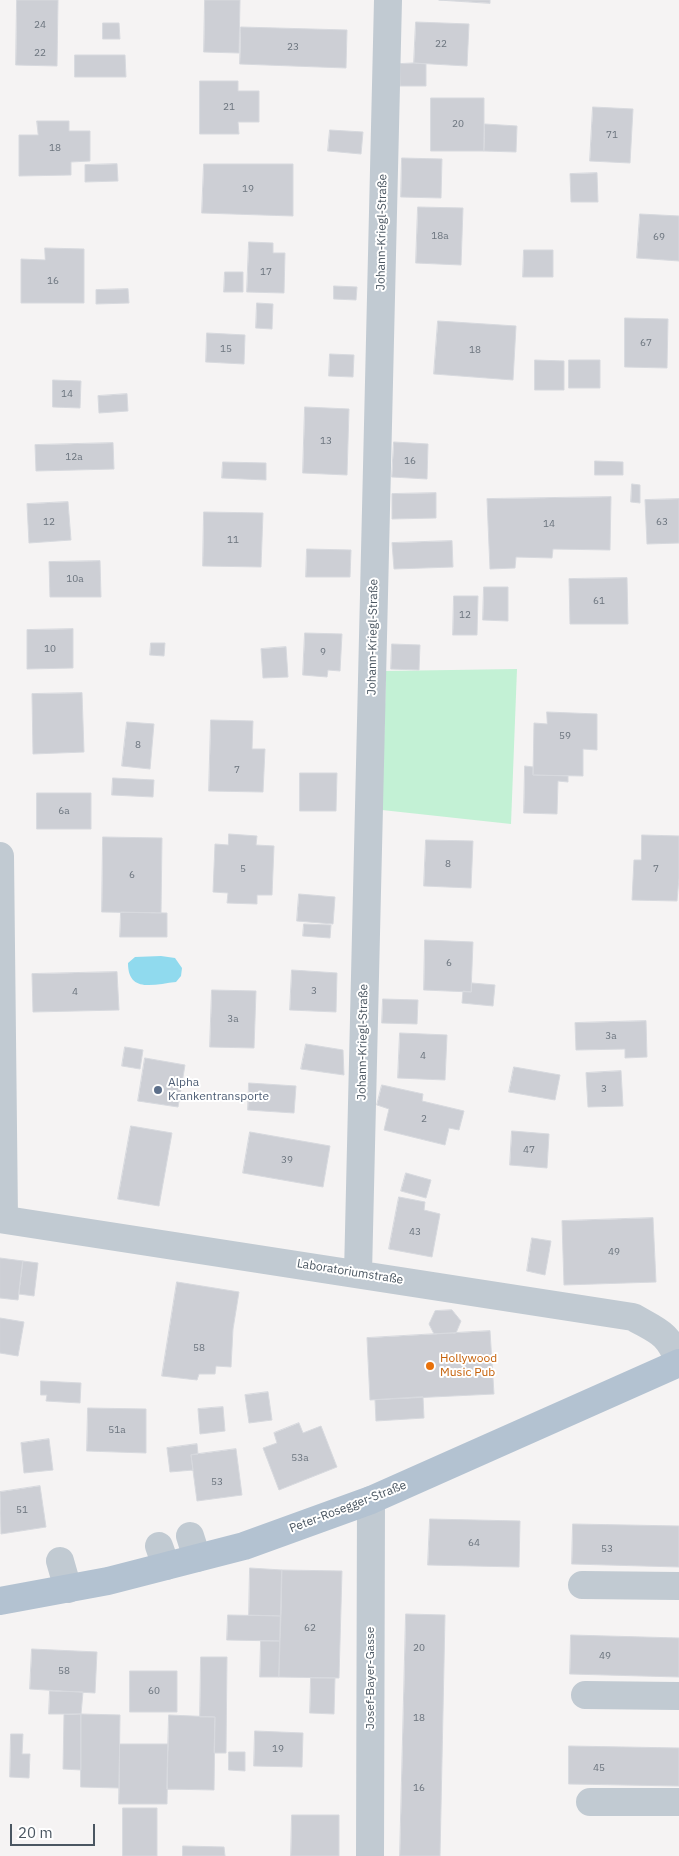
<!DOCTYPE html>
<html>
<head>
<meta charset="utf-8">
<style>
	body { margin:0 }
	#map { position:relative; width:679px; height:1856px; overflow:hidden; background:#f5f3f3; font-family:"IBM Plex Sans",sans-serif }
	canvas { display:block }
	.scale { position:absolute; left:10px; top:1824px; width:85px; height:22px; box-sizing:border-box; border:2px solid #4a5661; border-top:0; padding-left:6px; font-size:15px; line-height:18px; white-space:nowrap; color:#4a5661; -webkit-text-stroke:4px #fff; paint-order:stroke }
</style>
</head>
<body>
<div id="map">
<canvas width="679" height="1856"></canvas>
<div class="scale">20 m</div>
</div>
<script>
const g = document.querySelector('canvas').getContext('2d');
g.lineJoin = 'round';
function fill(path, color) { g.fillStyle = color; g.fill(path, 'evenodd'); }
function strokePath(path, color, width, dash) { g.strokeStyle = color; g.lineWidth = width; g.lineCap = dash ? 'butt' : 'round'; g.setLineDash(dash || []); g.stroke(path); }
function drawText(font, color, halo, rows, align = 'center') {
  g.font = font + ' "IBM Plex Sans",sans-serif'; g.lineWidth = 4; g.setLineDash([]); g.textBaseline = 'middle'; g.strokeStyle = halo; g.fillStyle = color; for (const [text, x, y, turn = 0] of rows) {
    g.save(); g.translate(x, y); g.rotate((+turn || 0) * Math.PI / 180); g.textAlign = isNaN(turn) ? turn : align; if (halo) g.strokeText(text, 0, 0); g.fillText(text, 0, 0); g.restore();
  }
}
fill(new Path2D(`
	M517,669l-6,155 -129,-14 4,-139z`), '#c3f1d5');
fill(new Path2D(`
	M161,956l14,2 7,10 -1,8 -5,6c-21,2 -48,12 -48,-19l7,-6z`), '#90daee');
const building = new Path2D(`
	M17,0h41l-1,66 -41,-1z
	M205,0h35l-1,53 -35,-1z
	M439,0h51v3z
	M416,22l53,2 -2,42 -53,-3z
	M103,23h16l1,16h-17z
	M241,27l106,3 -1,38 -106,-4z
	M75,55h50l1,22h-51z
	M414,63l12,1v22h-26v-22z
	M200,81h38v10h21v31h-21l1,12h-39z
	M431,98h53v53h-53z
	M593,107l40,2 -3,54 -40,-2z
	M37,121h32v10h21v30l-19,1v13l-52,1v-41h19z
	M485,124l32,2 -1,26 -32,-1z
	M330,130l33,2 -2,22 -33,-3z
	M402,158l40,1 -1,39 -40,-1z
	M117,164l1,17 -33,1v-17z
	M204,164h89v52l-91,-3z
	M597,173l1,29h-27l-1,-28z
	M418,207l45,1 -2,57 -45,-2z
	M640,214l39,2v45l-42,-3z
	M249,242l24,1v10h12l-1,40 -37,-1z
	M45,248l39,1v54h-63v-44l24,1z
	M524,250h29v27h-30z
	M225,272h18v20h-19z
	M334,286l23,1 -1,13 -22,-1z
	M128,289l1,14 -33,1v-14z
	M257,303l16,1 -1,25 -16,-1z
	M625,318l43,1 -1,49 -42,-1z
	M438,321l78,5 -3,54 -79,-6z
	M207,333l38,2 -1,29 -38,-2z
	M330,354l24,1 -1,22 -24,-1z
	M535,360l29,1v29h-29z
	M569,360h31v28h-31z
	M53,380l28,1 -1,27 -27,-1z
	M127,394l1,17 -29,2 -1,-17z
	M305,407l44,2 -2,66 -44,-2z
	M394,442l34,2 -1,35 -35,-2z
	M113,443l1,26 -78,2 -1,-26z
	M595,461l28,1v13h-28z
	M223,462l43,1v17l-44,-2z
	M632,484l8,1v18l-9,-1z
	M436,493v25l-44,1v-25z
	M611,497l-1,53 -57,-1 -1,9 -36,-1 -1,11 -25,1 -3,-70z
	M679,499v44l-32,1 -2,-44z
	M68,502l3,38 -42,3 -2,-39z
	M204,512l59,1 -2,54 -58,-1z
	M452,541l1,26 -59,2 -2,-26z
	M307,549l44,1 -1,27h-44z
	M100,561l1,36h-51l-1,-35z
	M627,578l1,46h-58l-1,-45z
	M484,587h24v34l-25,-1z
	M454,596h24l-1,39h-24z
	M73,629v39l-46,1v-39z
	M305,633l37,1 -2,37 -12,-1 -1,7 -24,-2z
	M151,643h14l-1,13 -14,-1z
	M392,644l28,1 -1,25 -28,-1z
	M286,647l2,30 -25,1 -2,-29z
	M82,693l2,59 -51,2 -1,-60z
	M547,712l50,2v36l-14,-1v27l-50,-1 1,-52 13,1z
	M211,720l42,1 -1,28h13l-2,43 -54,-1z
	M127,722l27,2 -4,45 -28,-3z
	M525,766l8,1v8l35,1v6l-10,-1 -1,33 -33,-1z
	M300,773h37l-1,38h-36z
	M113,778l41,2 -1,17 -41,-2z
	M37,793h54v36h-54z
	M229,834l28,2 -1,9 18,1 -2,49h-15v9l-30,-1 1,-10 -15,-1 2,-48 13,1z
	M642,835l37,1v42l-2,23 -45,-1 2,-40h7z
	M103,837l59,1 -1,75 -59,-1z
	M426,840l47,1 -2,47 -47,-2z
	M299,894l36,3 -2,27 -36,-3z
	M121,912l46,1v24h-47z
	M304,924l27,1 -1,13 -27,-2z
	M425,940l48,2 -2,50 -47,-2z
	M292,970l45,3 -1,39 -46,-2z
	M117,972l2,38 -86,2 -1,-38z
	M472,983l23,2 -2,21 -31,-3 1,-12 8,1z
	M212,990l44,1 -2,57 -44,-1z
	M383,999l35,1 -1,24 -35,-1z
	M646,1021l1,36 -22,1v-9l-49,1 -1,-27z
	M400,1033l47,2 -2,45 -47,-2z
	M306,1044l37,6 1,25 -43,-6z
	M125,1047l18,3 -3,19 -18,-3z
	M145,1058l40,7 -7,42 -40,-6z
	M514,1067l46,8 -5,25 -46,-8z
	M621,1071l2,35 -35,1 -2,-34z
	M249,1083l47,3 -2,27 -46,-3z
	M382,1085l41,9 -1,7 42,10 -5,19 -10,-2 -4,17 -61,-15 5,-21 -12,-4z
	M131,1126l41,7 -13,73 -41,-7z
	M512,1131l37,3 -2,34 -37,-3z
	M250,1132l80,14 -7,41 -80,-14z
	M406,1173l25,7 -5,18 -25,-7z
	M399,1197l26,5 -1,8 16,4 -8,43 -43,-8z
	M653,1218l3,64 -92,3 -2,-64z
	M532,1238l19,3 -6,34 -18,-4z
	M0,1258l23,3 -5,39 -18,-2z
	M23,1261l15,2 -4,33 -15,-2z
	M177,1282l62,10 -6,37 -2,38 -15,-1 -1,8h-16l-2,6 -35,-4z
	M452,1310l9,11 -5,12 -22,1 -5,-10 6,-13z
	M0,1318l24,4 -6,34 -18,-3z
	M490,1331l4,63 -124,6 -3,-62z
	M41,1381l40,2 -1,20 -34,-2 1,-6h-6z
	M268,1392l4,28 -23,3 -4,-28z
	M423,1397l1,21 -48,3 -1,-21z
	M223,1407l2,24 -25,3 -2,-25z
	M88,1408l58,1v44l-59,-2z
	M299,1423l4,10 18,-7 16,41 -58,23 -16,-42 14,-5 -3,-10z
	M49,1439l4,31 -29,3 -3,-30z
	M197,1444l1,10 -7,1 2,15 -23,2 -3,-24z
	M236,1449l6,46 -45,6 -6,-46z
	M40,1486l6,41 -45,7 -1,-42z
	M430,1519l90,2 -1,46 -91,-2z
	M573,1524l106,2v41l-107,-3z
	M250,1568l32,2 -1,46 -32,-1z
	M282,1570l60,1 -3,107 -60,-1z
	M406,1614l39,1 -5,241h-40z
	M228,1615l53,1 -1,25 -53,-1z
	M571,1635l108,3v39l-109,-3z
	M261,1641h19l-1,36h-19z
	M32,1649l65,3 -2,41 -65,-4z
	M201,1657h26l-1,96h-12l1,-36h-15z
	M130,1671h47v41h-47z
	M311,1678h24l-1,36 -24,-1z
	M50,1691l33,1 -2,22h-32z
	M81,1714v56l-18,-1 1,-54z
	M81,1714l39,1 -1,73 -38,-1z
	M169,1715l46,2 -1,73 -47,-1z
	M255,1731l48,2 -1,34 -48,-1z
	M11,1734h12l-1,20h8l-1,24 -19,-1z
	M120,1744h48l-1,60h-48z
	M569,1746l110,2v38l-110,-2z
	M229,1752h16v19l-16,-1z
	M123,1808h34v48h-34z
	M292,1815h47v41h-48z
	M183,1846l41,1 1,9h-42z`);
fill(building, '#cdcfd5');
strokePath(building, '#d7d9de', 1);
strokePath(new Path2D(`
	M0,856l4,363
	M0,1219l633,98c26,15 34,15 46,44
	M358,1273l30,-1273
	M190,1536l7,22
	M159,1546l7,20
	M60,1561l8,28
	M582,1585l97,1
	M585,1695l94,1
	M590,1802h89
	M370,1856l1,-356`), '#c1cad2', 28);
strokePath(new Path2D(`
	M0,1601l108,-20 136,-35 127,-46 308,-137`), '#b3c2d1', 28);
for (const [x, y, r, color] of [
	[158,1090,5,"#5c6f8a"],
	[430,1366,5,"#e8710a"]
]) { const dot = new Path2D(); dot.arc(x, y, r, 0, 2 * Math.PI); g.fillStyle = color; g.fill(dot); strokePath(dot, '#fff', 2); }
drawText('10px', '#6b747e', null, [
	["24",40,25],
	["22",441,44],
	["23",293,47],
	["22",40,53],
	["21",229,107],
	["20",458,124],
	["71",612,135],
	["18",55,148],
	["19",248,189],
	["18a",440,236],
	["69",659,237],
	["17",266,272],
	["16",53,281],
	["67",646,343],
	["15",226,349],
	["18",475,350],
	["14",67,394],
	["13",326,441],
	["12a",74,457],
	["16",410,461],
	["12",49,522],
	["63",662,522],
	["14",549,524],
	["11",233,540],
	["10a",75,579],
	["61",599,601],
	["12",465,615],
	["10",50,649],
	["9",323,652],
	["59",565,736],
	["8",138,745],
	["7",237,770],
	["6a",64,811],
	["8",448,864],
	["5",243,869],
	["7",656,869],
	["6",132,875],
	["6",449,963],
	["3",314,991],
	["4",75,992],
	["3a",233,1019],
	["3a",611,1036],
	["4",423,1056],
	["3",604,1089],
	["2",424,1119],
	["47",529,1150],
	["39",287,1160],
	["43",415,1232],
	["49",614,1252],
	["58",199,1348],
	["51a",117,1430],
	["53a",300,1458],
	["53",217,1482],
	["51",22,1510],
	["64",474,1543],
	["53",607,1549],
	["62",310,1628],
	["20",419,1648],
	["49",605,1656],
	["58",64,1671],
	["60",154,1691],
	["18",419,1718],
	["19",278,1749],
	["45",599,1768],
	["16",419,1788]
]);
drawText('12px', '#4a5661', '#fff', [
	["Johann-Kriegl-Straße",382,232,-89],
	["Johann-Kriegl-Straße",373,637,-89],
	["Johann-Kriegl-Straße",363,1042,-89],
	["Laboratoriumstraße",350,1272,9],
	["Peter-Rosegger-Straße",348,1507,-21],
	["Josef-Bayer-Gasse",371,1678,-90]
]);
drawText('12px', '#4e5e75', '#fff', [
	["Alpha",168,1083],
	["Krankentransporte",168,1097]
], 'left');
drawText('12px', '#c56008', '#fff', [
	["Hollywood",440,1359],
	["Music Pub",440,1373]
], 'left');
</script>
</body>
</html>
